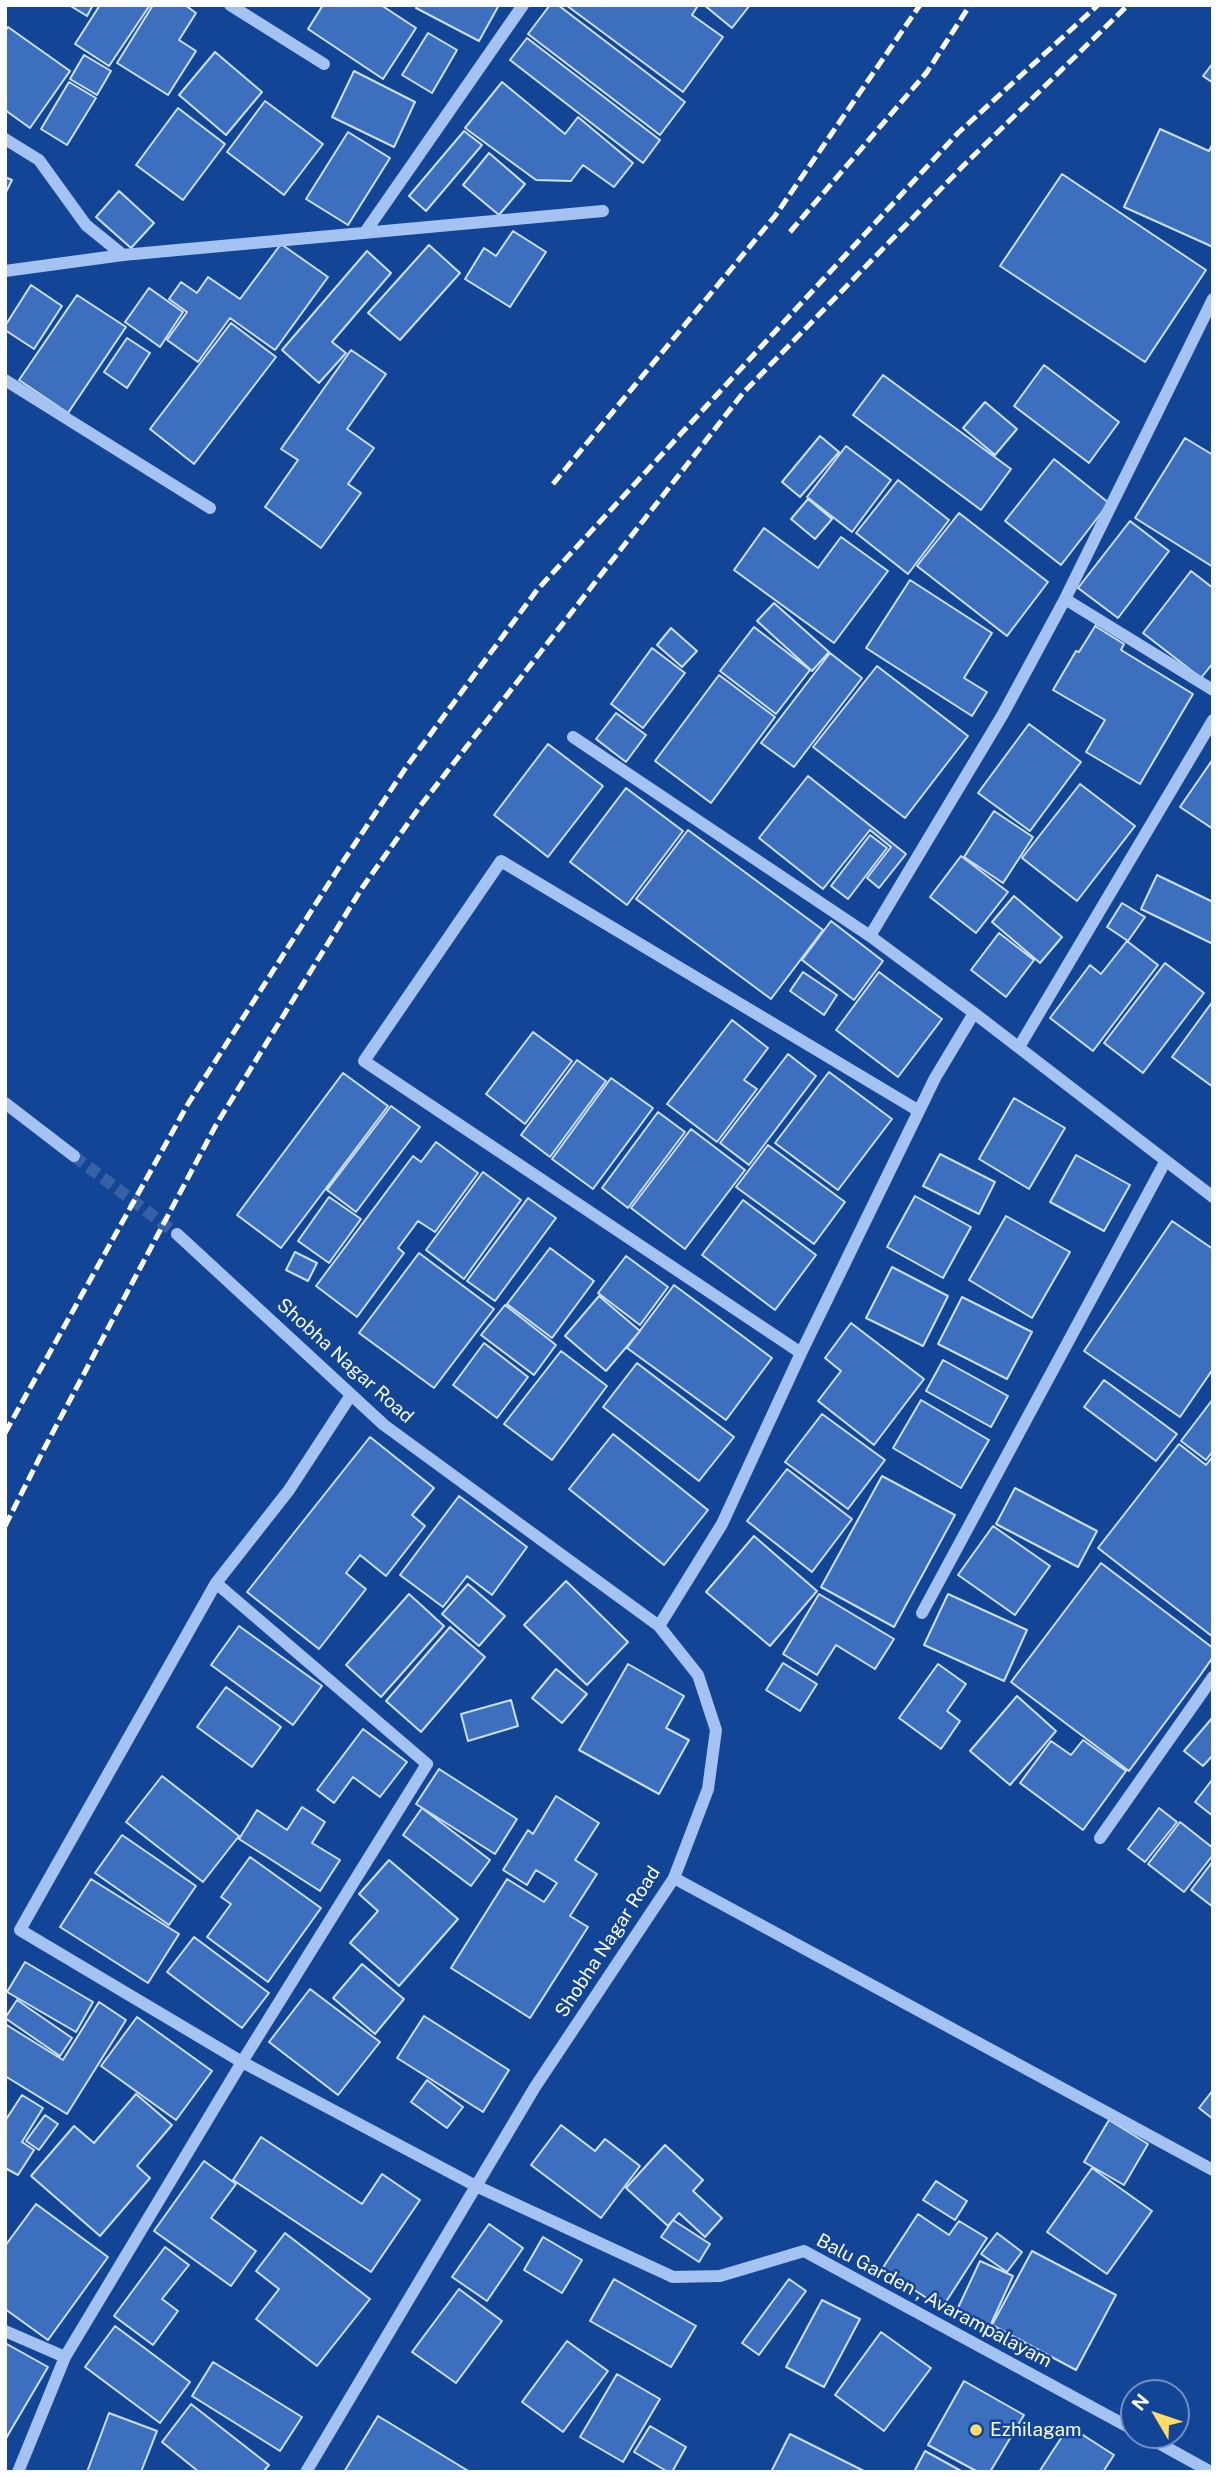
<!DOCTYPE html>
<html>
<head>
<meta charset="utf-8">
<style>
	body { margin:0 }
	#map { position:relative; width:1218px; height:2477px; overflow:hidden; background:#134596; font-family:"Public Sans",sans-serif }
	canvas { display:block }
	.frame { position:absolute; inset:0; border:7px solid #fff; pointer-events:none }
	.north { position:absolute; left:1120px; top:2379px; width:70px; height:70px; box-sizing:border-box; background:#134596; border:2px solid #718fc0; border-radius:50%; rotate:309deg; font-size:19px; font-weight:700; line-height:28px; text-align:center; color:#fff }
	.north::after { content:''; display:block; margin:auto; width:24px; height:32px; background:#ffdc66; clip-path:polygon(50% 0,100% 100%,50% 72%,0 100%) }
</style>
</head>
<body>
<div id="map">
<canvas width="1218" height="2477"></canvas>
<div class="frame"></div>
<div class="north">N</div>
</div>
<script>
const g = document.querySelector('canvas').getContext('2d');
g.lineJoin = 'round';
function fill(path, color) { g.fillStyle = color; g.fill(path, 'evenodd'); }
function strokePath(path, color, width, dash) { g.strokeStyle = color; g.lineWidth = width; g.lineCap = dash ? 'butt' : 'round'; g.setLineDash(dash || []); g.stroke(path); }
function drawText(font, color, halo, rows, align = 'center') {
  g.font = font + ' "Public Sans",sans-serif'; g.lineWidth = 5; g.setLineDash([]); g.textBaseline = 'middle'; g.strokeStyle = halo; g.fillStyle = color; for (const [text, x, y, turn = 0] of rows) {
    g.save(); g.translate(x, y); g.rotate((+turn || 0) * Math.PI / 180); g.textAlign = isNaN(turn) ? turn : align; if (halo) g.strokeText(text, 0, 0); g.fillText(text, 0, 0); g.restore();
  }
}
const building = new Path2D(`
	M69,5h24l-6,11z
	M100,5h50l-41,61 -34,-22z
	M153,5h32l11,8 -17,27 17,11 -28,44 -51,-32z
	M323,5h58l35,23 -33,51 -75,-50z
	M418,5h81l-20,36 -63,-33z
	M550,5h8l127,97 -25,33 -132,-101z
	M566,5h130l1,2 -5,8 31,22 -40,55z
	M704,5h46l-18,23z
	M8,27l62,44 -40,57 -25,-18v-79z
	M428,33l29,17 -25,43 -30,-18z
	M527,38l133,102 -17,23 -133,-103z
	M215,52l47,40 -36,43 -47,-40z
	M84,55l27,16 -14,24 -27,-16z
	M1213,63v20l-10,-7z
	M354,71l61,31 -21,45 -62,-30z
	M69,82l27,16 -29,47 -26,-16z
	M502,82l63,52 13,-17 55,46 -19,24 -31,-22 -12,16 -35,-1 -71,-52z
	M265,101l58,43 -39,51 -57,-43z
	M178,108l47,36 -42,56 -47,-35z
	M1160,129l49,22 4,-8v104l-89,-40z
	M464,131l18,14 -56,66 -17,-15z
	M348,132l42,26 -42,67 -42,-26z
	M489,153l36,31 -26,31 -36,-30z
	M1062,174l144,96 -61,92 -145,-96z
	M5,177l7,3 -7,14z
	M119,191l35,32 -23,25 -35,-31z
	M513,231l33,21 -36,55 -45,-28 19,-31 12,8z
	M281,244l47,33 -53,73 -45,-32 -32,44 -31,-22 20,-28 -18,-13 12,-17 16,11 11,-16 32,22z
	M429,245l31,28 -60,67 -32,-27z
	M367,251l24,22 -59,69 14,11 -27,30 -37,-33z
	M31,285l31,21 -28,43 -29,-19v-4z
	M149,288l34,24 -23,35 -35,-25z
	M77,295l49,32 -58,86 -49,-33z
	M231,323l45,34 -82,107 -44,-35z
	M127,338l23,15 -23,35 -23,-16z
	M351,350l35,24 -39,55 27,19 -26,36 13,9 -40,55 -56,-41 33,-47 -17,-11z
	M1044,365l75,57 -30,41 -75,-57z
	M883,375l128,94 -30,41 -128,-95z
	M985,402l32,27 -22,26 -32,-27z
	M820,436l19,16 -39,45 -18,-15z
	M1185,438l28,17v112l-78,-49z
	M846,446l45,34 -39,52 -45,-35z
	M1054,459l55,44 -48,62 -56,-44z
	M898,480l51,40 -41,54 -52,-41z
	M808,499l24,20 -17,20 -24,-20z
	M959,513l89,69 -41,54 -90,-70z
	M1130,521l39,30 -51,67 -40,-30z
	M764,528l54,40 23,-31 47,34 -54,72 -100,-73z
	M1191,571l22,17v75l-12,15 -58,-45z
	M910,580l82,53 -28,45 23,14 -15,24 -106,-68z
	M774,603l55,49 -17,19 -55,-50z
	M1099,620l-4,6 29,18 -3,6 72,44 -53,90 -54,-32 19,-32 -52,-30 23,-39 3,1z
	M754,627l56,43 -34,44 -56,-43z
	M671,628l26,23 -15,16 -25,-22z
	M652,648l33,25 -42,55 -32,-24z
	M830,653l32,25 -68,89 -33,-24z
	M877,666l91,70 -63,82 -92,-71z
	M719,675l56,42 -64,86 -56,-42z
	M616,713l30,22 -20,27 -30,-23z
	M1029,724l52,38 -51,69 -52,-38z
	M548,744l55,42 -55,71 -54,-42z
	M1213,759v70l-33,-22z
	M808,776l98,78 -27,34 -12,-10 24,-31 -21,-17 -47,59 -64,-51z
	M1080,784l55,42 -58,75 -55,-43z
	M626,788l57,43 -56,74 -57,-43z
	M994,811l39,26 -30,46 -39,-26z
	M688,830l135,100 -52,69 -135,-100z
	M870,835l17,13 -39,51 -17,-13z
	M961,856l47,36 -32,41 -46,-36z
	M1157,875l56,27v42l-72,-35z
	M1014,896l48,41 -22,26 -48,-41z
	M1122,903l23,14 -17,24 -21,-14z
	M831,921l52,40 -29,39 -52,-40z
	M999,933l35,27 -28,37 -35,-27z
	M1127,941l31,24 -65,86 -43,-33 40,-53 11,9z
	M1165,963l39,30 -61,80 -39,-30z
	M803,972l34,23 -13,20 -34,-24z
	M879,972l63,47 -44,58 -62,-47z
	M1213,1001v86l-41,-30z
	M732,1020l36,28 -24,32 13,9 -40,53 -50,-38z
	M533,1032l39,29 -47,63 -39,-30z
	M788,1054l28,22 -67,89 -29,-22z
	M577,1060l29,21 -56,76 -29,-22z
	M829,1072l63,47 -54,71 -63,-47z
	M343,1073l45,33 -107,142 -44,-33z
	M611,1078l42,30 -60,81 -41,-30z
	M1014,1098l51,30 -36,61 -50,-30z
	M391,1106l29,21 -64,85 -29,-22z
	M658,1112l27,20 -57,76 -26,-20z
	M691,1129l54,41 -60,79 -54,-41z
	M436,1142l42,31 -43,59 -17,-11 -20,27 6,5 -47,64 -41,-31 97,-130 8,6z
	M768,1145l77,57 -31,42 -78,-57z
	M940,1154l55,28 -16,32 -56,-28z
	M1076,1155l54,30 -26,46 -54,-29z
	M483,1172l38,28 -57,79 -38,-29z
	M915,1196l56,31 -28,51 -56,-31z
	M329,1197l32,22 -32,44 -31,-22z
	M528,1198l28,20 -61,83 -28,-20z
	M743,1200l73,55 -41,55 -73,-55z
	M1006,1216l64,36 -38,66 -63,-38z
	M1172,1221l41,28v120l-33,48 -96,-66z
	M550,1248l44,33 -42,57 -45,-34z
	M295,1252l22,11 -9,18 -22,-11z
	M419,1253l75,56 -60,79 -75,-55z
	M626,1256l42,31 -28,38 -42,-32z
	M892,1267l56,29 -25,50 -57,-28z
	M674,1285l98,73 -46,62 -99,-72z
	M599,1296l41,35 -34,40 -41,-35z
	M962,1297l70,35 -25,47 -69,-35z
	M505,1305l51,40 -22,30 -53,-40z
	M851,1323l73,56 -50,66 -56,-44 23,-30 -16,-13z
	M484,1343l44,34 -31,41 -44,-33z
	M561,1351l46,35 -55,74 -48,-36z
	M943,1360l65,36 -17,31 -65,-36z
	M637,1363l97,74 -35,44 -96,-74z
	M1104,1380l73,54 -21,27 -72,-54z
	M1213,1399v52l-7,9 -25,-19z
	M921,1400l68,40 -28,48 -68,-40z
	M822,1414l63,46 -37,49 -63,-47z
	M613,1434l95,76 -44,55 -95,-76z
	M370,1437l64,51 -22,27 13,11 -39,50 -26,-21 -14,18 20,16 -47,60 -72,-57z
	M1179,1444l27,21 7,-9v181l-115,-89z
	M787,1469l65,50 -40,53 -65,-51z
	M882,1476l73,39 -61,112 -73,-40z
	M1015,1488l82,43 -19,36 -82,-43z
	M459,1496l68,51 -35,48 -25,-19 -24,31 -43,-32z
	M993,1526l57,40 -35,49 -57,-40z
	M754,1536l63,55 -47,55 -64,-54z
	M1101,1563l112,85v9l-14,20 -70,94 -118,-89z
	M566,1581l62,61 -41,43 -63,-60z
	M468,1584l37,32 -26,30 -37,-32z
	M409,1594l35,32 -63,71 -35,-32z
	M819,1594l75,45 -19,30 -39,-24 -19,30 -34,-21z
	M948,1594l79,36 -23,51 -80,-36z
	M239,1626l83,60 -29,39 -82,-60z
	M450,1627l35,30 -64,75 -35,-31z
	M783,1663l34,21 -17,27 -34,-21z
	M628,1664l56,32 -18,32 23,12 -30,54 -80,-44z
	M938,1664l28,20 -19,27 13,10 -19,28 -42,-31z
	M556,1669l31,25 -25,29 -30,-25z
	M226,1687l55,40 -29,40 -55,-40z
	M1017,1696l39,35 -46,54 -40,-34z
	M511,1700l7,26 -50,15 -7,-27z
	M1213,1717v38l-10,11 -19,-15z
	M363,1729l44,33 -27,35 -27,-20 -19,26 -17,-13z
	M1083,1740l43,31 -43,59 -63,-47 31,-42 20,14z
	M439,1769l78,50 -22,35 -79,-50z
	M162,1776l77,60 -36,46 -77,-60z
	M1212,1780l1,1v35l-18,-14z
	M556,1796l43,27 -24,37 22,14 -27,42 18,11 -58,91 -79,-50 56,-89 37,23 13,-19 -21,-13 -9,15 -24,-15 25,-40 5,4z
	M302,1807l23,15 -13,21 28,17 -20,31 -81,-52 18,-29 30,20z
	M422,1808l68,52 -19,26 -68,-51z
	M1159,1808l18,14 -32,40 -17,-13z
	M1180,1822l33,26v7l-29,37 -36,-28z
	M122,1835l74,51 -27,39 -74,-52z
	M250,1857l71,51 -53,74 -61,-45 24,-33 -10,-7z
	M389,1860l69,59 -59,67 -49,-43 28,-32 -19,-17z
	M1213,1861v46l-22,-17z
	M91,1879l88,55 -31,49 -88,-56z
	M194,1937l75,56 -27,35 -75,-56z
	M25,1962l68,40 -17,30 -69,-40z
	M362,1964l42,35 -29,35 -42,-36z
	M310,1989l70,53 -42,53 -69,-53z
	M17,2000l55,38 -12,18 -55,-38z
	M99,2002l27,18 -59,94 -62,-38v-52l58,36z
	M424,2016l85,54 -26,42 -86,-54z
	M137,2017l75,54 -36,49 -75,-54z
	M427,2080l36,27 -16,21 -36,-26z
	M1213,2090v29l-14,-11z
	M136,2094l36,31 -35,41 13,12 -50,58 -69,-60 43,-50 20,17z
	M22,2095l21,13 -21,34 12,8 -16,25 -13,-7v-47z
	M45,2115l13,9 -19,26 -13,-9z
	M1109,2120l39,24 -24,41 -40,-23z
	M561,2125l34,26 10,-12 35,27 -39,52 -70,-53z
	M261,2137l101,67 20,-30 38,26 -49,72 -138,-92z
	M665,2145l38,35 -10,11 29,27 -17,19 -26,-24 -11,13 -42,-38z
	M204,2161l32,23 -25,34 45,33 -25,35 -77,-55z
	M1092,2168l60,43 -45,63 -60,-42z
	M936,2181l31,20 -12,19 -32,-20z
	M36,2204l72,53 -60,83 -43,-31v-63z
	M918,2214l31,21 10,-14 28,17 -45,70 -60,-39z
	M673,2220l37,24 -11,18 -38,-25z
	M489,2224l34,24 -36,53 -35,-24z
	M285,2233l85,66 -53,67 -61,-47 23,-30 -23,-18z
	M997,2233l25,19 -15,20 -26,-18z
	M543,2237l39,23 -20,33 -38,-23z
	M165,2247l24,18 -27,34 16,12 -25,34 -39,-29z
	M1032,2251l84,44 -40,75 -84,-45z
	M980,2261l33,15 -23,50 -33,-16z
	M614,2279l82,47 -25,41 -81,-46z
	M789,2279l17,12 -47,64 -17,-12z
	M459,2289l43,32 -46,62 -44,-31z
	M822,2300l38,19 -36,68 -38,-20z
	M115,2326l75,56 -30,41 -75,-56z
	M881,2332l50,36 -47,63 -49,-36z
	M567,2341l41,30 -45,61 -41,-30z
	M5,2343l43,24 -43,73z
	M213,2362l89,55 -22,34 -88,-55z
	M617,2374l43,25 -37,63 -43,-25z
	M964,2381l60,34 -34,57h-12l-50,-27z
	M191,2404l78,61 -6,7h-64l-37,-30z
	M109,2413l48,18 -16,41h-54z
	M378,2416l92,56h-126z
	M650,2426l36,21 -14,25h-4l-34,-20z
	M1069,2426l45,29 -11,17h-64z
	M790,2434l76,38h-95z
	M925,2451l38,21h-49z`);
fill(building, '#3c6fbe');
strokePath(building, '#ccdffd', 2);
strokePath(new Path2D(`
	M74,1156l103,78`), '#3661a6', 12, [12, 6]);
strokePath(new Path2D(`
	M230,5l94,59
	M5,139l34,21 47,65 37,30
	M366,231l157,-226
	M5,271l118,-16 480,-44
	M5,380l205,128
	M1065,599l148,-300
	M573,737l297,199
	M974,1013l-104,-77 133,-222 62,-115 148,91
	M1019,1047l194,-327
	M5,1103l69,53
	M177,1234l207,191 275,201 39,49 18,55 -8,59 -34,89 -139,209 -229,385
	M801,1353l-437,-292 137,-200 418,250
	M351,1395l-62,95 -73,93 -196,347 222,132 234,124 197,91 47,-1 84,-25 330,179
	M922,1613l243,-451
	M659,1626l63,-102 79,-171 134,-275 39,-65 239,184
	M1100,1838l113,-161
	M674,1878l539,292
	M5,2331l60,26 177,-295 185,-298 -211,-181
	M1144,2435l67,37
	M18,2472l47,-115`), '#a4c3f3', 12);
strokePath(new Path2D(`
	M790,232l137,-160 43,-67
	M553,484l222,-268 145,-211
	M5,1433l183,-329 150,-235 69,-103 130,-176 421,-457 140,-128
	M5,1526l39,-77 172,-324 146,-237 59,-83 322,-412 221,-228 164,-160`), '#fff', 5, [12, 5]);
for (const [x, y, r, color] of [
	[976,2430,7,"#ffdc66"]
]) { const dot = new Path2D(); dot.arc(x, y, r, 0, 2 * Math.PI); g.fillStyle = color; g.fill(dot); strokePath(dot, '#134596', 2.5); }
drawText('19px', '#fff', '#134596', [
	["Shobha Nagar Road",345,1361,42],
	["Shobha Nagar Road",608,1942,-57],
	["Balu Garden , Avarampalayam",934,2301,28]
]);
drawText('19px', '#fff', '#134596', [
	["Ezhilagam",990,2430]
], 'left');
</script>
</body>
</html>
